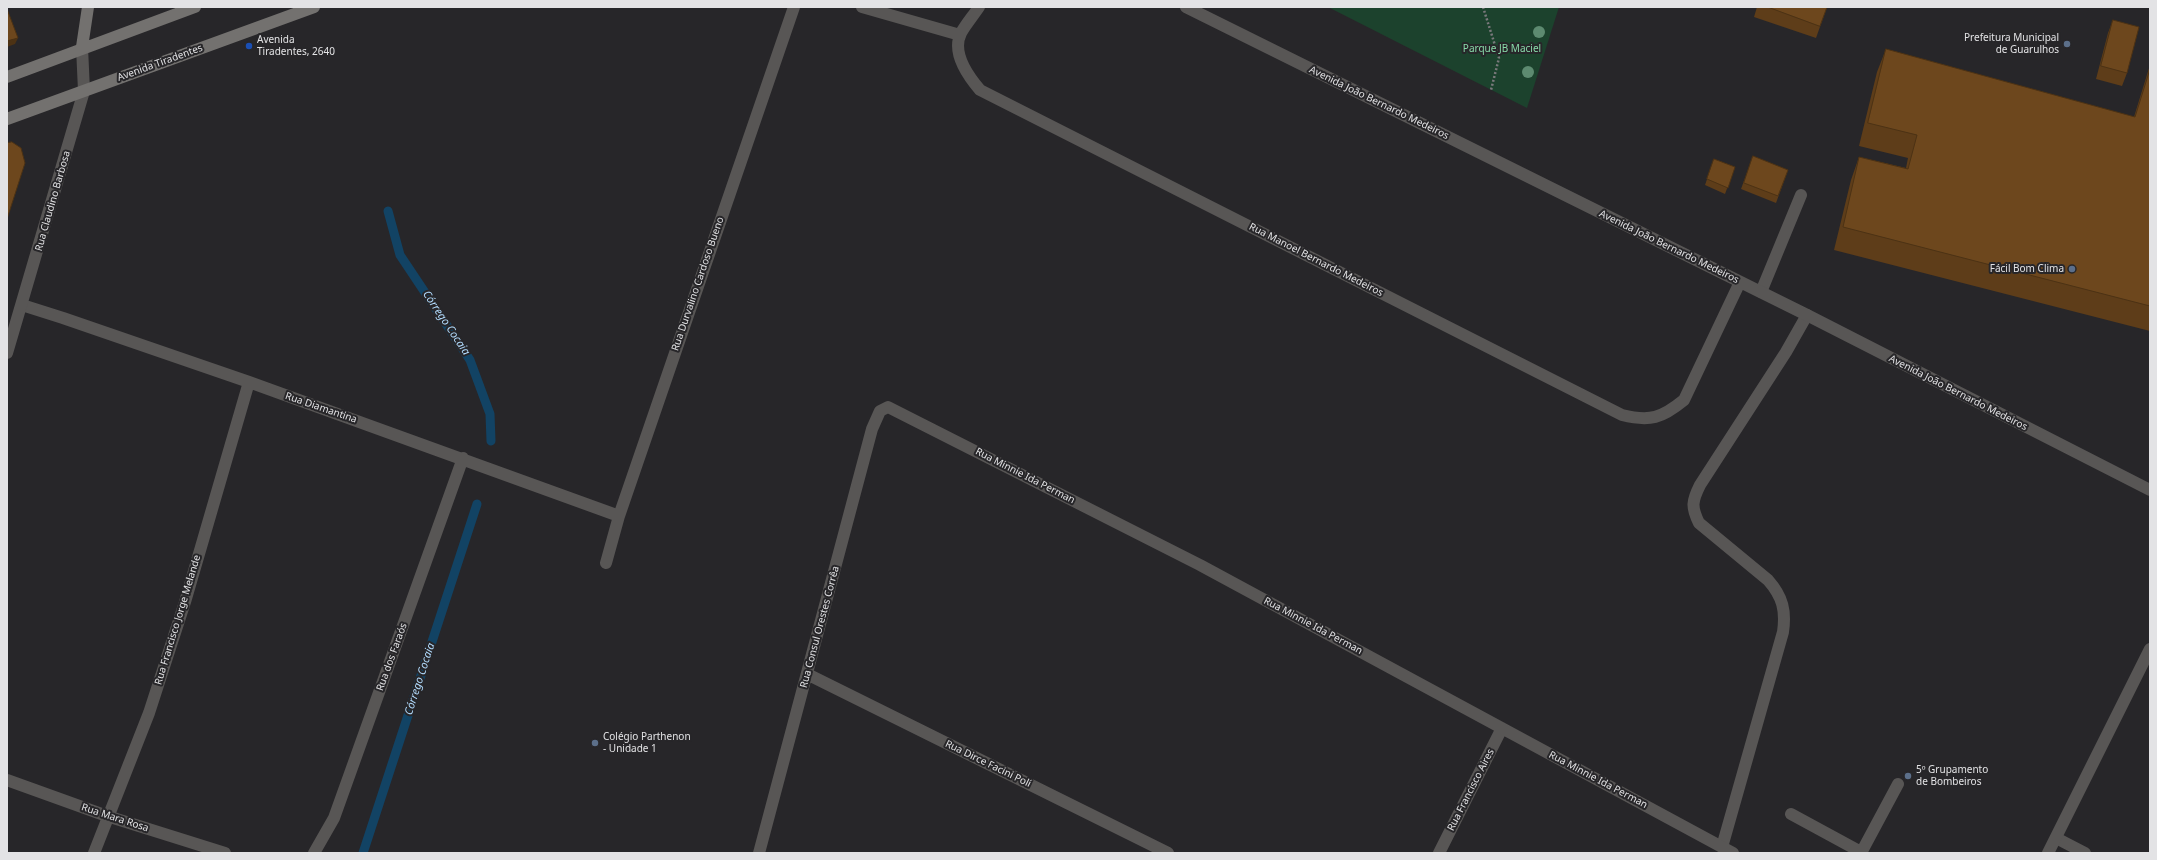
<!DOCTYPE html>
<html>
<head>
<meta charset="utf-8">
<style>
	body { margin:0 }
	#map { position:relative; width:2157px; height:860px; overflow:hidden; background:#272629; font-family:"Noto Sans",sans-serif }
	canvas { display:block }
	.frame { position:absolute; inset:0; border:8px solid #e3e3e5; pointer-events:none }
</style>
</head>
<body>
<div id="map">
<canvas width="2157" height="860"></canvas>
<div class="frame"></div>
</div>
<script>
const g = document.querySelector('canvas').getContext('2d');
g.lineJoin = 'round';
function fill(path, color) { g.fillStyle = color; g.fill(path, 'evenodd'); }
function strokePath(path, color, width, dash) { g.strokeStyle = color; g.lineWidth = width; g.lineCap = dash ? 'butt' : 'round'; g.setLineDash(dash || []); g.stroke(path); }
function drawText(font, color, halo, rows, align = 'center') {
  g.font = font + ' "Noto Sans",sans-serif'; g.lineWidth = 4; g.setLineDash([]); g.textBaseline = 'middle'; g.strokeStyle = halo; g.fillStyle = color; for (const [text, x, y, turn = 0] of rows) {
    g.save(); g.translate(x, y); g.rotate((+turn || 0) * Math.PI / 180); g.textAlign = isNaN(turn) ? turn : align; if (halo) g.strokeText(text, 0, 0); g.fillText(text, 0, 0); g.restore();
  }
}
fill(new Path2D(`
	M1328,7h231l-32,101z`), '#1c422d');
strokePath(new Path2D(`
	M388,211l12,44 70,105 20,54 1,27
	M363,853l114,-349`), '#124364', 9);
strokePath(new Path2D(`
	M1483,7l16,51 -8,32`), '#7a797c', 2.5, [2, 2]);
strokePath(new Path2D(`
	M1761,292l40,-97
	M1791,814l70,38
	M2056,838l29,15
	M1722,847l61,-215c3,-21 0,-35 -15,-52l-69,-57c-8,-16 -7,-22 1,-38l86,-133 21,-37
	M1861,853l37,-69`), '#585655', 12);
strokePath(new Path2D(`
	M862,7l98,28
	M979,7c-6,9 -13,17 -18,26 -10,20 7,43 19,57l642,325c28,7 40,3 62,-15l56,-118
	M1186,7l621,308 343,175
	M22,305l41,13 186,64 370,134
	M606,563l13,-47 175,-509
	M807,674l361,179
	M7,780l100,36 118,37
	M94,853l55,-140 36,-111 64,-220
	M314,853l20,-35 129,-360
	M759,853l113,-424 8,-18 8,-4 312,158 533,288
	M1439,853l63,-125
	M2048,853l102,-204`), '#585655', 12);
strokePath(new Path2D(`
	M7,353l77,-262 -2,-44`), '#585655', 12);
strokePath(new Path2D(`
	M82,47l6,-40
	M7,77l188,-70
	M7,119l307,-112`), '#73716f', 12);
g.fillStyle = '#5d8a70';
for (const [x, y] of [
	[1539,32],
	[1528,72]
]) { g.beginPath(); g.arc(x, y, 6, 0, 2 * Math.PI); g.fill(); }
fill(new Path2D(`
	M1757,7h70l-11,31 -62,-21z
	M2113,20l14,53 -5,13 -26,-7 12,-46z
	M1886,49l248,68 16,-52v266l-316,-81 17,-70 8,-23 47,11 2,-10 -49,-12 18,-74z
	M1753,156l35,14 -12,33 -35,-14z
	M1714,159l21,8 -10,27 -20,-9z`), '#5e3d19');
fill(new Path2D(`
	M18,38l-3,6 -8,3v-6z`), '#4c3214');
const building = new Path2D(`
	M1768,7h59l-7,19z
	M7,9l11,29 -11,3z
	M2113,20l26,7 -12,46 -26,-7z
	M1886,49l249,68 15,-48v237l-307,-79 16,-70 49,12 9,-34 -49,-12z
	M12,142l9,6 4,15 -18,56v-76z
	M1753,156l35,14 -10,26 -34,-13z
	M1714,159l21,8 -7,21 -21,-9z`);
fill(building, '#6d471d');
strokePath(building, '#4c3214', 1);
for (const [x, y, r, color] of [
	[2067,44,4,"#5c6f8a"],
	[249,46,4,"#1a4fb4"],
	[2072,269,4,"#5c6f8a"],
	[595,743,4,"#5c6f8a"],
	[1908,776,4,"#5c6f8a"]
]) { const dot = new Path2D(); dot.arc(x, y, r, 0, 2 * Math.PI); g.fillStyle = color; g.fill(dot); strokePath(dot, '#272629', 1.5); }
drawText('10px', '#e3e3e5', '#272629', [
	["Prefeitura Municipal",2059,38,"right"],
	["de Guarulhos",2059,50,"right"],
	["Avenida",257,40],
	["Tiradentes, 2640",257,52],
	["Fácil Bom Clima",2064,269,"right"],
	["Colégio Parthenon",603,737],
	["- Unidade 1",603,749],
	["5º Grupamento",1916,770],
	["de Bombeiros",1916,782]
], 'left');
drawText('10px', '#89dbaa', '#272629', [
	["Parque JB Maciel",1502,49]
]);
drawText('10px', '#e3e3e5', '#272629', [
	["Avenida Tiradentes",160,63,-20],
	["Avenida João Bernardo Medeiros",1379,103,26],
	["Rua Claudino Barbosa",53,201,-74],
	["Avenida João Bernardo Medeiros",1669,247,26],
	["Rua Manoel Bernardo Medeiros",1316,260,27],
	["Rua Durvalino Cardoso Bueno",698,284,-71],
	["Avenida João Bernardo Medeiros",1958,393,27],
	["Rua Diamantina",321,408,19],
	["Rua Minnie Ida Perman",1025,476,27],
	["Rua Francisco Jorge Melande",178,620,-73],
	["Rua Minnie Ida Perman",1313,626,28],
	["Rua Consul Orestes Corrêa",820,627,-75],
	["Rua dos Faraós",392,657,-70],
	["Rua Dirce Facini Poli",988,764,26],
	["Rua Minnie Ida Perman",1598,780,28],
	["Rua Francisco Aires",1471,790,-63],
	["Rua Mara Rosa",115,818,18]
]);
drawText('italic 11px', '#b0d9fb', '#272629', [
	["Córrego Cocaia",446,323,56],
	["Córrego Cocaia",420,679,-72]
]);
</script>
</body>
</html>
